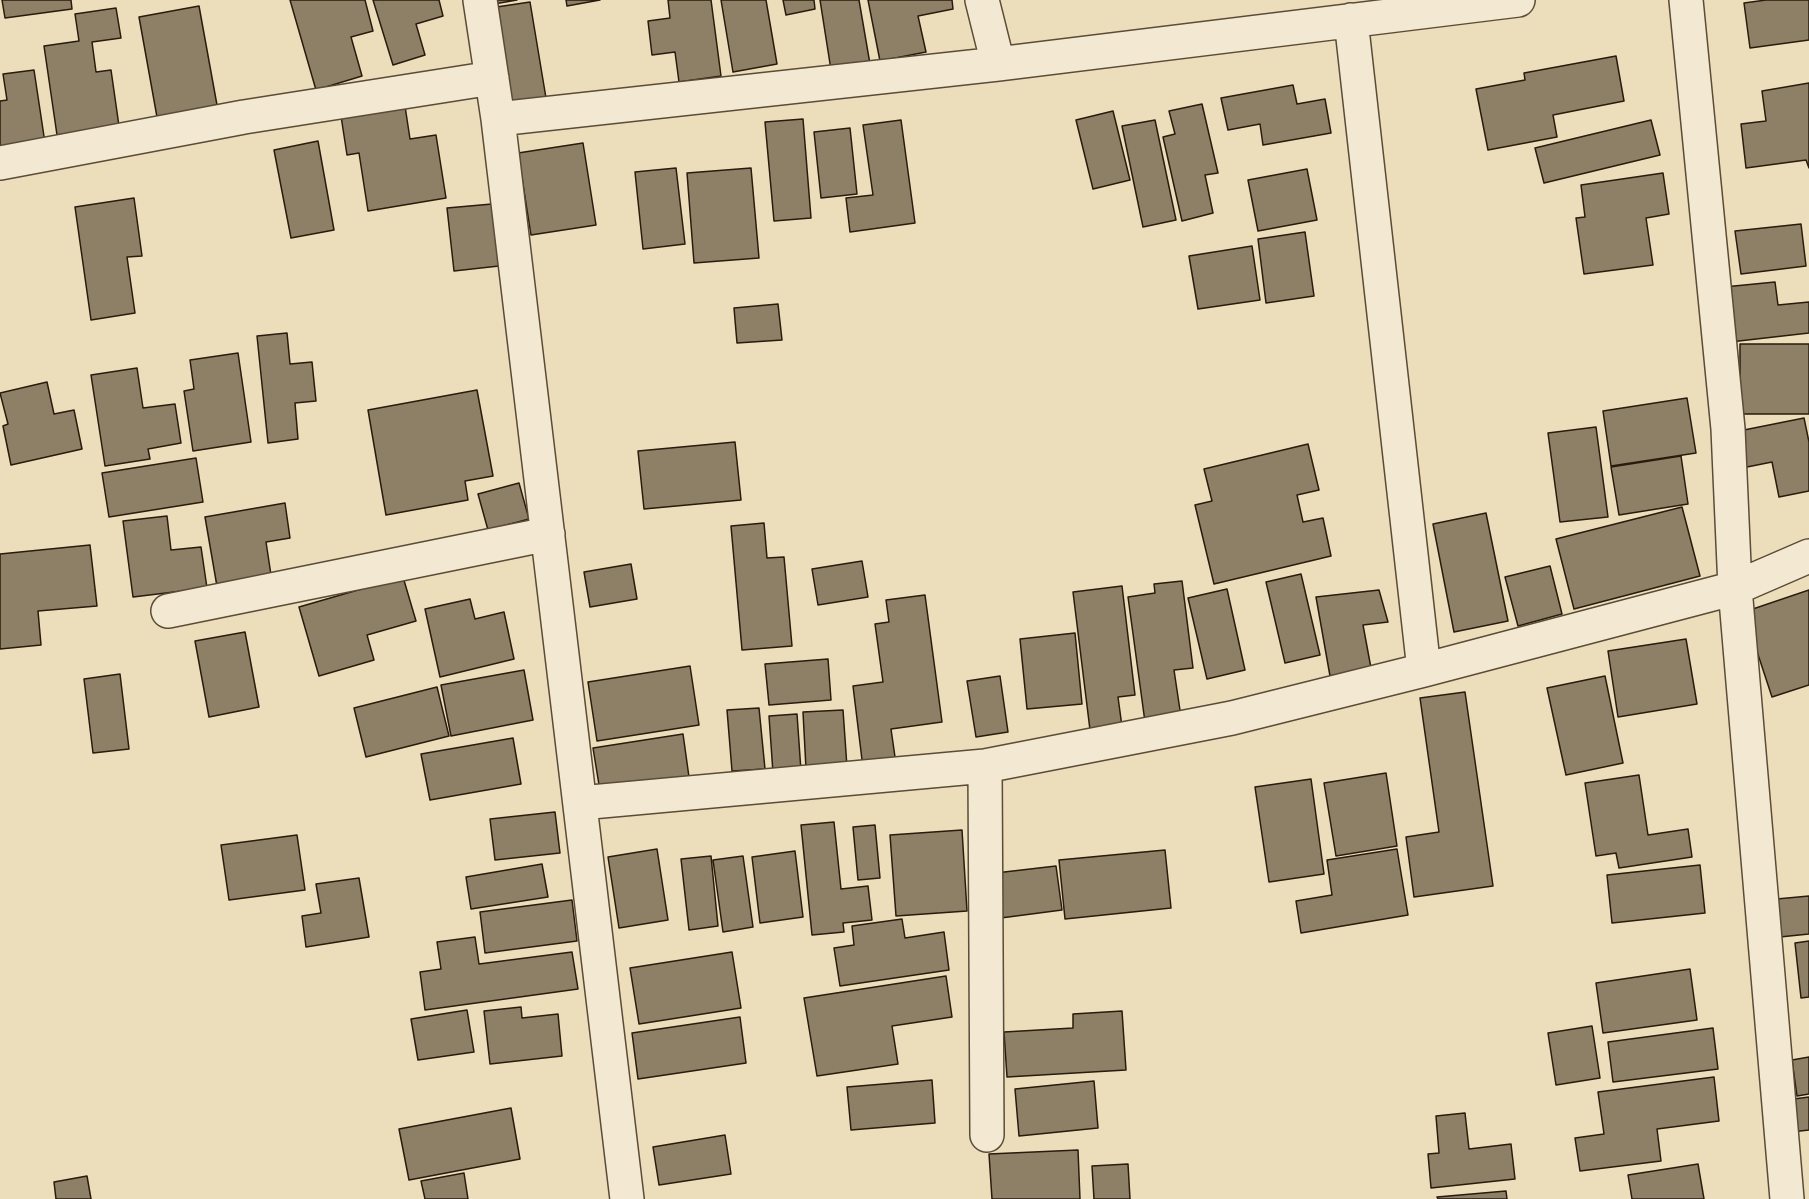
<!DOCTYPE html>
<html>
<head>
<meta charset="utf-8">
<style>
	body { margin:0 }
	canvas { display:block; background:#ecddbb }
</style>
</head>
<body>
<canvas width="1809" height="1199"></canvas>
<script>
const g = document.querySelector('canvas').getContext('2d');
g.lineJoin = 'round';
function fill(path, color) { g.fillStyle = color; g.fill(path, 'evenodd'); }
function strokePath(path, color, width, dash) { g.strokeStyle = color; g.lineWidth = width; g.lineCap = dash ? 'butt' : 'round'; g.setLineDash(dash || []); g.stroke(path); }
const building = new Path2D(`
	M2,0h69l1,9 -67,9z
	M290,0h75l8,31 -22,6 11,39 -46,14z
	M373,0h66l4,16 -27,8 9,31 -32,10z
	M493,0h24l-23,4z
	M566,0h34l-33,6z
	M668,0h43l10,76 -42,6 -4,-30 -23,3 -4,-34 22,-3z
	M721,0h45l11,64 -44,8z
	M783,0h31l1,9 -29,6z
	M820,0h39l11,64 -39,6z
	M868,0h84l1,9 -35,7 8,36 -46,9z
	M1766,0h43v40l-59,8 -6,-45z
	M530,2l17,102 -40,7 -17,-103z
	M199,6l18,99 -60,12 -18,-100z
	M116,8l5,30 -29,4 4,30 15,-2 8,56 -62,9 -13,-89 35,-5 -4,-27z
	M1616,56l8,45 -71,14 4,22 -69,13 -12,-61 49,-9 -1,-7z
	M34,70l11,73 -45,7v-49l7,-1 -4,-26z
	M1809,83v85l-3,-8 -60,8 -5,-44 25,-3 -4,-30z
	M1293,85l4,19 28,-5 6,34 -68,12 -3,-21 -32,6 -7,-32z
	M1202,104l16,69 -13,2 8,38 -31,8 -19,-84 12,-3 -6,-23z
	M405,106l5,33 26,-4 10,63 -78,13 -9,-58 -12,2 -6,-39z
	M1113,111l17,69 -37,9 -17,-69z
	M803,119l8,99 -37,3 -9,-99z
	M901,120l14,103 -65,9 -4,-34 27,-3 -10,-70z
	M1155,120l21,100 -33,7 -21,-101z
	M1651,120l9,35 -116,28 -9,-35z
	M850,128l7,66 -36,4 -7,-66z
	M318,141l16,89 -43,8 -17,-88z
	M583,143l13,82 -65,10 -13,-82z
	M676,168l9,76 -42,5 -8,-77z
	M751,168l8,90 -65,5 -7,-90z
	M1307,169l10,51 -59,11 -10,-51z
	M1663,173l6,41 -23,4 7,47 -69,9 -8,-56 9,-1 -4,-32z
	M134,198l8,58 -15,1 8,56 -44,7 -16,-113z
	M492,204l7,62 -45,5 -7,-63z
	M1801,224l5,42 -65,8 -6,-43z
	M1305,232l9,64 -48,7 -8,-64z
	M1252,246l8,54 -62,9 -9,-53z
	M1775,282l3,23 31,-3v31l-79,9 -6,-55z
	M778,304l4,36 -45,3 -3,-35z
	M287,333l3,31 22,-2 4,39 -21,2 3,36 -30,4 -11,-107z
	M1740,344h69v70h-69z
	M238,353l13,89 -58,9 -9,-60 10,-2 -4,-29z
	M137,368l6,40 32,-4 6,39 -33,6 2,10 -45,7 -14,-91z
	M47,382l7,32 20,-4 8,39 -71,16 -8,-39 5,-2 -8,-31z
	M477,390l16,86 -28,5 3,19 -82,15 -18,-105z
	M1687,398l9,55 -85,13 -8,-55z
	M1804,418l5,24v49l-30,6 -7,-35 -35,7 -8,-36z
	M1596,427l12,90 -48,5 -12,-89z
	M735,442l6,58 -97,9 -6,-58z
	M1308,444l11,46 -22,5 6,27 20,-4 8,38 -117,28 -19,-79 17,-4 -8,-32z
	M1681,456l7,48 -69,11 -8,-48z
	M196,458l7,44 -94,15 -7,-44z
	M519,483l10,36 -41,11 -10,-36z
	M285,503l5,35 -24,4 7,46 -54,10 -14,-81z
	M1682,507l18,69 -126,33 -18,-70z
	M1486,513l22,108 -54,11 -21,-108z
	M167,516l4,34 30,-3 6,41 -74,9 -10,-76z
	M764,523l3,35 17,-1 8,89 -50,4 -11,-124z
	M90,545l7,61 -59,5 3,34 -41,4v-95z
	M862,561l6,36 -50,8 -6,-36z
	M631,564l6,35 -47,8 -6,-35z
	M1550,566l12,48 -44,12 -13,-49z
	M1301,574l19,81 -35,8 -19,-81z
	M403,577l13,44 -49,14 7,25 -55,16 -20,-69z
	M1182,581l11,87 -19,2 7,47 -36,5 -17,-125 27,-4 -1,-9z
	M1122,586l13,109 -17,2 5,37 -32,4 -18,-146z
	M1227,589l18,81 -38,9 -19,-81z
	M1379,590l9,32 -25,3 8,43 -41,8 -14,-79z
	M1809,590v95l-37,12 -28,-85z
	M925,595l17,127 -51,7 5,35 -33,4 -10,-82 30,-4 -8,-58 14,-2 -3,-22z
	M470,599l5,20 29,-7 10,47 -74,18 -15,-68z
	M245,632l14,75 -50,10 -14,-76z
	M1075,633l7,71 -55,5 -7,-70z
	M1686,639l11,65 -79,13 -10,-66z
	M828,659l3,41 -62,5 -4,-41z
	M690,666l9,59 -102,16 -9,-59z
	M524,670l9,50 -82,16 -10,-51z
	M120,674l9,75 -36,4 -9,-74z
	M1000,676l8,56 -32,5 -9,-56z
	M1605,676l18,87 -57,12 -19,-87z
	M437,687l12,49 -83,21 -12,-49z
	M1465,692l28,194 -79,11 -8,-60 33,-5 -19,-134z
	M759,708l6,61 -33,2 -5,-61z
	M843,710l4,57 -41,2 -3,-57z
	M797,714l4,57 -28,2 -4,-57z
	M683,734l6,43 -89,14 -7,-43z
	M513,738l8,46 -91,16 -9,-46z
	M1386,773l11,73 -61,10 -12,-73z
	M1639,775l9,60 40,-6 4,28 -73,11 -3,-15 -20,3 -11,-73z
	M1311,779l13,95 -55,8 -14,-95z
	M555,812l5,41 -65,7 -5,-41z
	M834,822l7,67 27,-3 4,34 -29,3 1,9 -32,3 -11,-110z
	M875,825l5,53 -22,2 -5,-53z
	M962,830l5,81 -71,5 -6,-81z
	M297,835l8,55 -76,10 -8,-55z
	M657,849l11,71 -49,8 -11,-71z
	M1397,849l11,66 -107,18 -5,-32 36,-6 -5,-35z
	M1165,850l6,58 -106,11 -6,-59z
	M795,851l8,66 -43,6 -8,-66z
	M711,856l7,70 -29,4 -8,-71z
	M743,856l10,71 -30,5 -10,-72z
	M542,864l6,33 -77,12 -5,-32z
	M1700,865l5,48 -93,10 -5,-48z
	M1056,866l6,44 -69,9 -6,-45z
	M359,878l10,59 -63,10 -4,-31 19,-3 -5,-29z
	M1809,896v38l-39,4 -4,-38z
	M572,900l5,41 -92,12 -5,-41z
	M902,919l3,19 39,-6 5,38 -109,16 -6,-38 20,-3 -2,-19z
	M475,937l4,27 93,-12 6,37 -153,21 -5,-38 21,-3 -4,-27z
	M1809,941v56l-8,1 -6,-55z
	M732,952l9,56 -102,16 -9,-56z
	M1690,969l7,51 -94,13 -7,-50z
	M946,976l6,41 -60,9 6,38 -81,12 -13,-78z
	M521,1007l1,11 36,-4 4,42 -72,8 -6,-53z
	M467,1010l7,42 -56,8 -7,-41z
	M1122,1011l4,59 -119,7 -3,-45 69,-4v-14z
	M740,1017l6,46 -108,16 -6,-46z
	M1592,1026l8,52 -44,7 -8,-52z
	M1713,1028l5,41 -105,13 -5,-40z
	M1809,1057v37l-12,2 -5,-36z
	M1714,1077l5,44 -62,8 4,32 -81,10 -5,-33 29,-4 -6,-42z
	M932,1080l3,43 -84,7 -4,-43z
	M1094,1081l4,47 -79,8 -4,-47z
	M1809,1097v33l-18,2 -5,-32z
	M511,1108l9,51 -111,21 -10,-51z
	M1465,1113l4,36 42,-5 4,35 -84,9 -3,-34 11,-1 -3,-37z
	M725,1135l6,39 -72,11 -6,-38z
	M1078,1150l2,49h-88l-3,-45z
	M1128,1164l2,35h-36l-2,-33z
	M1698,1164l6,35h-72l-4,-24z
	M464,1173l4,26h-43l-4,-18z
	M87,1176l4,23h-35l-2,-17z
	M1506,1191l1,8h-69l-1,-2z`);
fill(building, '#8e8067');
strokePath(building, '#291b0d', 1.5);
const minor = new Path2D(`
	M480,0l18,119 129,1080
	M982,0l16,64
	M1686,0l42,429 7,159 52,611
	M1351,20l73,650
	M498,119l500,-55 520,-64
	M0,163l244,-46 248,-39
	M168,611l380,-77
	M985,766l2,369
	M580,803l405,-37 247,-48 192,-48 311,-82 74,-32`);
strokePath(minor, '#5a4c38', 36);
strokePath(minor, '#f3e9d3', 33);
</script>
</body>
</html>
